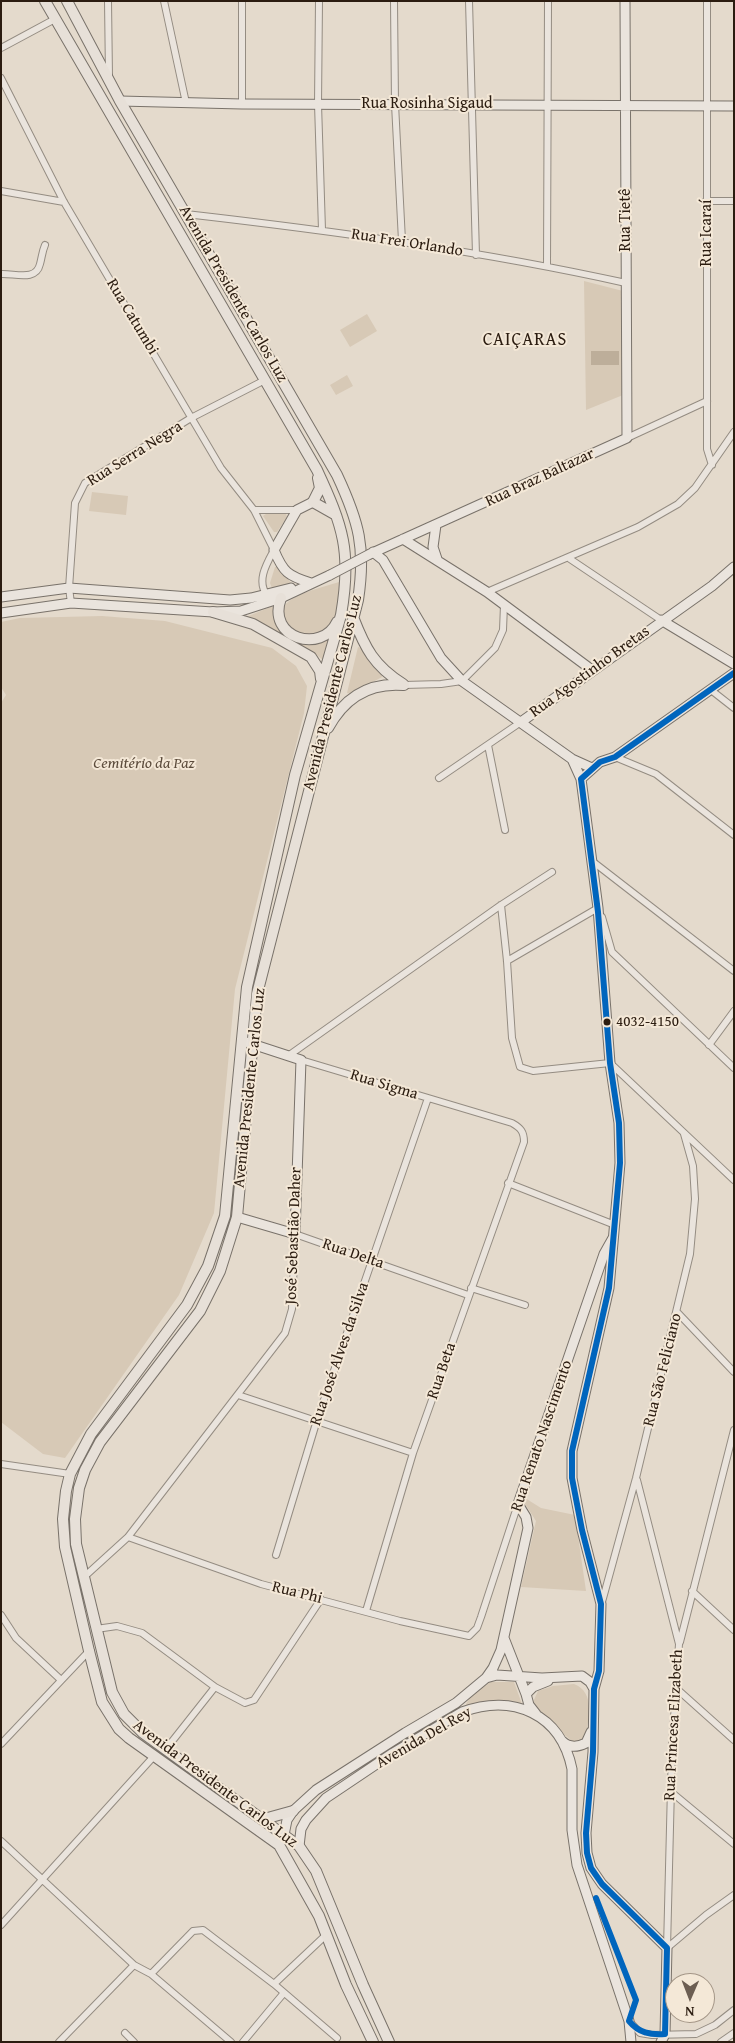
<!DOCTYPE html>
<html>
<head>
<meta charset="utf-8">
<style>
	body { margin:0 }
	#map { position:relative; width:735px; height:2043px; overflow:hidden; background:#e4dacc; font-family:"Gentium Book Plus",serif }
	canvas { display:block }
	.frame { position:absolute; inset:0; border:2px solid #2b1c10; pointer-events:none }
	.north { position:absolute; left:665px; top:1973px; width:50px; height:50px; box-sizing:border-box; background:#f4e8d7; border:1px solid #a49687; border-radius:50%; rotate:181deg; font-size:14px; font-weight:700; line-height:20px; text-align:center; color:#2b1c10 }
	.north::after { content:''; display:block; margin:auto; width:18px; height:22px; background:#6c5e52; clip-path:polygon(50% 0,100% 100%,50% 72%,0 100%) }
</style>
</head>
<body>
<div id="map">
<canvas width="735" height="2043"></canvas>
<div class="frame"></div>
<div class="north">N</div>
</div>
<script>
const g = document.querySelector('canvas').getContext('2d');
g.lineJoin = 'round';
function fill(path, color) { g.fillStyle = color; g.fill(path, 'evenodd'); }
function strokePath(path, color, width, dash) { g.strokeStyle = color; g.lineWidth = width; g.lineCap = dash ? 'butt' : 'round'; g.setLineDash(dash || []); g.stroke(path); }
function drawText(font, color, halo, rows, align = 'center') {
  g.font = font + ' "Gentium Book Plus",serif'; g.lineWidth = 4; g.setLineDash([]); g.textBaseline = 'middle'; g.strokeStyle = halo; g.fillStyle = color; for (const [text, x, y, turn = 0] of rows) {
    g.save(); g.translate(x, y); g.rotate((+turn || 0) * Math.PI / 180); g.textAlign = isNaN(turn) ? turn : align; if (halo) g.strokeText(text, 0, 0); g.fillText(text, 0, 0); g.restore();
  }
}
fill(new Path2D(`
	M584,281l39,10v104l-37,15z
	M367,314l10,17 -27,16 -10,-17z
	M347,375l6,11 -17,9 -6,-10z
	M92,492l36,4 -2,19 -37,-4z
	M266,514h20l1,3 -10,15h-3l-11,-16z
	M275,567h3l14,17 -20,4 -2,-5z
	M339,582c7,21 -7,54 -32,53 -6,0 -13,-4 -19,-7l-7,-16c4,-17 43,-25 58,-30z
	M273,606l1,14 8,13 27,11 22,-6 -7,23c-9,-10 -64,-40 -78,-44z
	M102,616l63,5 107,27 24,18 11,20 -3,27 -69,276 -21,224 -35,82 -114,163 -22,-4 -42,-32v-719l5,-8 -5,-8v-65l19,-4z
	M358,647l4,1 19,24 1,5 -31,17 -4,-1z
	M525,1498l16,10 34,7 11,76 -65,-4 15,-66 -11,-17z
	M491,1682h23l9,25 -58,1c2,-11 16,-21 26,-26z
	M574,1684c22,9 14,34 12,54l-6,4 -8,-1 -37,-30 -2,-9 5,-11 15,-5z`), '#d7c9b6');
fill(new Path2D(`
	M591,351h28v14h-28z`), '#bdae9a');
const street = new Path2D(`
	M108,1l1,76
	M164,1l22,102
	M319,1l-1,103 4,126
	M394,1l1,103 7,137
	M469,1l7,254
	M707,1v448l5,16
	M1,48l54,-29
	M1,78l63,124 157,266 33,42 20,40c-7,13 -18,31 -7,45
	M242,104v-103
	M1,191l63,11
	M706,201h28
	M186,214c148,17 295,37 440,69
	M547,266l1,-265
	M1,274c13,-1 35,8 39,-10 2,-7 2,-12 5,-19
	M627,438l80,-37
	M254,510h43
	M570,559l91,61
	M487,592l151,-65 40,-23 17,-16 39,-56
	M71,603l-2,-15 6,-85 10,-20 106,-65 74,-38
	M404,685l37,-1 21,-3 33,-33 8,-18 1,-25
	M711,690l23,18
	M488,745l17,85
	M615,757l41,17 78,61
	M439,778l82,-56
	M592,861l142,110
	M501,905l6,56 5,77 8,29 13,4 77,-8 124,117
	M602,917l10,35 122,116
	M507,961l91,-53
	M709,1045l25,-34
	M288,1056l213,-151 51,-33
	M301,1060l211,63c9,5 12,9 12,19l-111,311 -47,158
	M508,1183l107,42
	M471,1288l54,17
	M677,1312l57,60
	M238,1395l175,58
	M1,1464l69,10
	M637,1480l42,164 -7,103 -5,201
	M128,1537l133,47 139,37 69,15 8,-8 4,-11 37,-113
	M276,1555l41,-135 111,-322
	M84,1577l44,-40 157,-204 7,-24 3,-75 173,61
	M692,1591l42,39
	M602,1602l34,-124 54,-224 5,-55 -2,-33 -9,-32
	M1,1615l15,23 45,42
	M96,1629l21,-3 25,7 73,54 30,16 9,-3 67,-101
	M680,1642l54,-212
	M677,1689l57,51
	M1,1744l88,-93
	M166,1749l49,-62
	M670,1791l64,53
	M1,1841l133,124 17,9 80,68
	M1,1925l154,-170
	M667,1948l39,-33 28,-20
	M151,1974l42,-43 10,-1 71,54 63,54
	M274,1984l52,-49
	M630,2022l10,11 12,2 44,-1 19,-9 19,-15
	M125,2033l9,9
	M59,2042l75,-77
	M243,2042l40,-48
	M721,2042l13,-9`);
const secondary = new Path2D(`
	M120,101l122,3 492,2
	M436,525l-3,22 4,12
	M403,539l84,53 105,78
	M373,552l10,8 58,98 21,23 110,78 20,9
	M370,554l257,-116 -2,-437
	M311,583c-23,-7 -28,-11 -37,-33l23,-40 16,-8
	M1,597l68,-9 161,12 21,-2 40,-10
	M1,613l70,-10 142,9 28,-1 40,-13 49,-23
	M661,620l73,44
	M521,722l191,-136 22,-19
	M572,759l9,20 17,129 12,155 9,60 1,40 -11,125 -37,163v27l10,52 19,74 -2,67 -5,18 -1,63 -7,81 1,20 4,15 11,16 65,64 -2,86 -4,8
	M581,779l19,-17 15,-5 119,-84
	M237,1217l58,17 6,-174 -55,-18
	M504,1638l22,56
	M486,1678l7,-10 8,-18 27,-122 -2,-11 -8,-13 86,-250 9,-16
	M536,1714l-7,-9 -3,-11 7,-7 15,-6
	M562,1741c7,7 16,6 24,2l5,-11
	M283,1840l4,-20 6,-9 23,-21 89,-57 51,-30 30,-25 11,-3 45,3 40,-2 8,6 4,7
	M299,1846l2,-17 5,-9 20,-22 67,-45 69,-41c51,-19 99,2 110,57v61l5,35 52,156 2,21`);
const primary = new Path2D(`
	M45,1l272,469c26,56 35,82 24,145l-46,160 -48,212 -22,229 -17,50 -21,39 -96,129 -21,40 -4,17 -3,28 2,28 24,104 13,51 17,27 10,9 150,107 40,71 27,69 27,57
	M67,1l53,100 217,374c22,47 29,73 21,125l-101,394 -20,223 -17,54 -20,40 -100,131 -15,28 -6,18 -4,31 1,25 36,148 12,22 19,19 156,113 17,25 47,114 26,57
	M318,478l2,10 -7,14 23,13
	M281,598c-15,41 41,56 56,24
	M213,612l40,12 58,33 9,14 1,8
	M353,617c12,31 21,49 50,67
	M328,728c16,-30 41,-46 76,-43
	M264,1819l29,-8`);
strokePath(street, '#948c82', 8);
strokePath(secondary, '#79726a', 11);
strokePath(primary, '#79726a', 12);
strokePath(street, '#eae4dd', 6);
strokePath(secondary, '#eae4dd', 9);
strokePath(primary, '#e7e0d8', 10);
const secondaryBridge = new Path2D(`
	M330,575l40,-21`);
strokePath(secondaryBridge, '#79726a', 11, []);
strokePath(secondaryBridge, '#eae4dd', 9);
strokePath(new Path2D(`
	M596,1898l40,102 -7,21c10,12 21,14 36,13l2,-86 -65,-64 -11,-16 -4,-15 -1,-20 7,-81 1,-63 5,-18 2,-67 -19,-74 -10,-52v-27l37,-163 11,-125 -1,-40 -9,-60 -12,-151 -17,-133 19,-17 15,-5 119,-84`), '#0065bd', 6);
for (const [x, y, r, color] of [
	[607,1022,4.5,"#2b1c10"]
]) { const dot = new Path2D(); dot.arc(x, y, r, 0, 2 * Math.PI); g.fillStyle = color; g.fill(dot); strokePath(dot, '#f4e8d7', 2); }
drawText('15px', '#2b1c10', '#f4e8d7', [
	["4032-4150",616,1022]
], 'left');
drawText('16px', '#2b1c10', '#f4e8d7', [
	["Rua Rosinha Sigaud",427,104],
	["Rua Tietê",626,220,-90],
	["Rua Icaraí",707,233,-90],
	["Rua Frei Orlando",407,243,9],
	["Avenida Presidente Carlos Luz",233,294,60],
	["Rua Catumbi",132,317,59],
	["Rua Serra Negra",135,454,-32],
	["Rua Braz Baltazar",540,478,-25],
	["Rua Agostinho Bretas",590,672,-36],
	["Avenida Presidente Carlos Luz",333,693,-76],
	["Rua Sigma",384,1085,17],
	["Avenida Presidente Carlos Luz",250,1088,-84],
	["José Sebastião Daher",294,1236,-88],
	["Rua Delta",353,1254,19],
	["Rua José Alves da Silva",340,1354,-71],
	["Rua São Feliciano",663,1370,-76],
	["Rua Beta",442,1371,-71],
	["Rua Renato Nascimento",542,1436,-71],
	["Rua Phi",297,1593,14],
	["Rua Princesa Elizabeth",674,1725,-87],
	["Avenida Del Rey",424,1738,-30],
	["Avenida Presidente Carlos Luz",215,1784,37]
]);
drawText('italic 16px', '#5c4c3c', '#f4e8d7', [
	["Cemitério da Paz",144,764]
]);
g.letterSpacing = '1px';
drawText('18px', '#2b1c10', '#f4e8d7', [
	["CAIÇARAS",525,340]
]);
g.letterSpacing = '0px';
</script>
</body>
</html>
